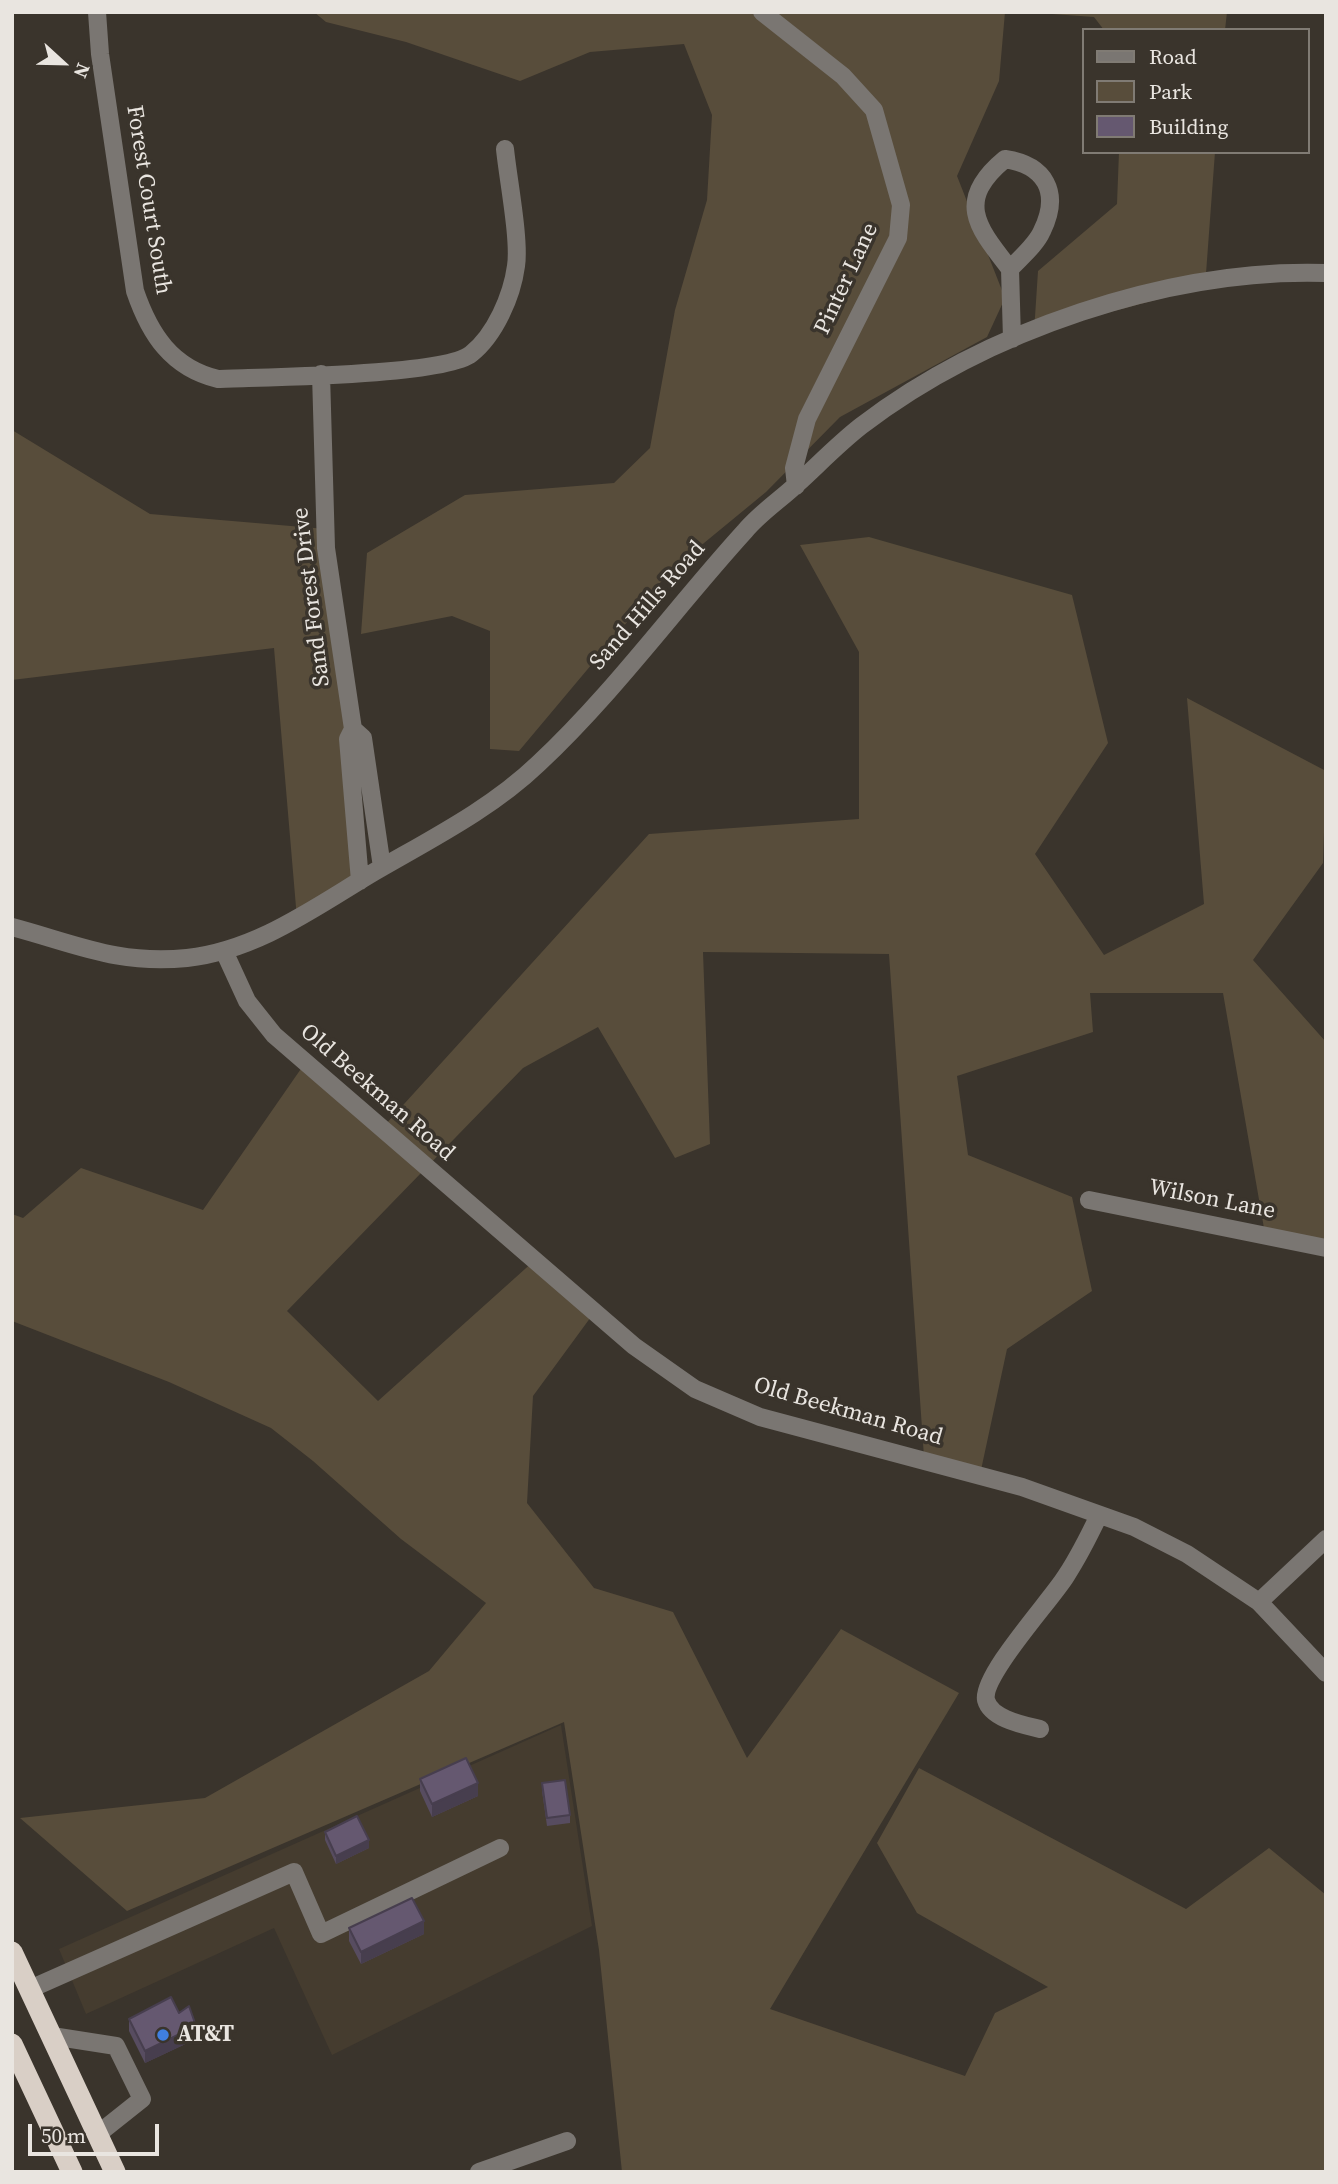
<!DOCTYPE html>
<html>
<head>
<meta charset="utf-8">
<style>
	body { margin:0 }
	#map { position:relative; width:1338px; height:2184px; overflow:hidden; background:#3a342c; font-family:"Source Serif 4",serif }
	canvas { display:block }
	.frame { position:absolute; inset:0; border:14px solid #e9e5e0; pointer-events:none }
	.legend { position:absolute; left:1082px; top:28px; width:228px; height:126px; box-sizing:border-box; background:#3a342c; border:2px solid #807b74; margin:0; padding:9px 12px; list-style:none; font-size:21px; color:#e9e5e0 }
	.legend li { display:flex; align-items:center; gap:14px; height:35px }
	.legend b { width:35px; border:2px solid #807b74 }
	.north { position:absolute; left:28px; top:28px; width:70px; height:70px; -webkit-text-stroke:5px #3a342c; paint-order:stroke; rotate:112deg; font-size:19px; font-weight:700; line-height:28px; text-align:center; color:#e9e5e0 }
	.north::after { content:''; display:block; margin:auto; width:24px; height:32px; background:#e9e5e0; clip-path:polygon(50% 0,100% 100%,50% 72%,0 100%) }
	.scale { position:absolute; left:28px; top:2124px; width:131px; height:32px; box-sizing:border-box; border:4px solid #e9e5e0; border-top:0; padding-left:9px; font-size:21px; line-height:24px; white-space:nowrap; color:#e9e5e0; -webkit-text-stroke:5px #3a342c; paint-order:stroke }
</style>
</head>
<body>
<div id="map">
<canvas width="1338" height="2184"></canvas>
<div class="frame"></div>
<ul class="legend">
<li><b style="height:9px;background:#7a7672"></b>Road</li>
<li><b style="height:19px;background:#584d3b"></b>Park</li>
<li><b style="height:19px;background:#655870"></b>Building</li>
</ul>
<div class="north">N</div>
<div class="scale">50 m</div>
</div>
<script>
const g = document.querySelector('canvas').getContext('2d');
g.lineJoin = 'round';
function fill(path, color) { g.fillStyle = color; g.fill(path, 'evenodd'); }
function strokePath(path, color, width, dash) { g.strokeStyle = color; g.lineWidth = width; g.lineCap = dash ? 'butt' : 'round'; g.setLineDash(dash || []); g.stroke(path); }
function drawText(font, color, halo, rows, align = 'center') {
  g.font = font + ' "Source Serif 4",serif'; g.lineWidth = 7; g.setLineDash([]); g.textBaseline = 'middle'; g.strokeStyle = halo; g.fillStyle = color; for (const [text, x, y, turn = 0] of rows) {
    g.save(); g.translate(x, y); g.rotate((+turn || 0) * Math.PI / 180); g.textAlign = isNaN(turn) ? turn : align; if (halo) g.strokeText(text, 0, 0); g.fillText(text, 0, 0); g.restore();
  }
}
fill(new Path2D(`
	M561,1725l31,201 -260,129 -58,-127 -188,86 -27,-65z`), '#453c2f');
fill(new Path2D(`
	M314,12h691l-6,69 -42,95 48,122 -18,39 -147,80 -74,75 -96,79 -151,180 -29,-2v-118l-38,-15 -91,18 6,-81 98,-58 149,-12 36,-35 25,-138 32,-110 5,-85 -28,-71 -94,8 -70,29 -114,-39 -80,-20z
	M1024,12h203l-2,18h-121l-10,-13z
	M1119,152h96l-10,135 -171,45 4,-61 79,-67z
	M12,430l138,84 176,15 34,356 -63,34 -23,-271 -262,32z
	M869,537l203,58 36,148 -73,111 69,101 100,-51 -17,-206 139,73 -3,92 -70,97 73,82v208l-61,-16 -42,-241h-133l3,39 -136,44 11,79 104,42 20,94 -85,58 -26,121 -57,-13 -35,-503 -186,-2 7,192 -35,14 -77,-131 -75,41 -236,243 91,90 157,-141 61,50 -63,86 -6,107 67,85 79,24 74,146 94,-129 118,64 -189,316 195,67 30,-63 53,-26 -131,-74 -40,-70 42,-75 267,141 83,-61 57,47v277h-704l-23,-222 -35,-228 -437,189 -107,-93 185,-20 224,-127 57,-68 -85,-64 -88,-78 -42,-33 -102,-46 -157,-61v-107l11,4 58,-50 122,42 102,-147 80,62 264,-291 210,-15v-167l-59,-107z`), '#584d3b');
strokePath(new Path2D(`
	M97,12l3,42 35,237c15,44 37,77 83,88 44,-2 225,-3 253,-25 24,-19 41,-58 45,-88 4,-26 -8,-87 -11,-117
	M762,12l81,64 31,34 27,95 -3,33 -91,181 -13,49 2,18
	M1010,269c-32,-41 -56,-68 -5,-110 40,6 56,33 37,72 -6,14 -22,27 -32,38l2,70
	M321,374l5,174 27,181 -5,10 12,142
	M353,729l10,9 19,129
	M12,927c64,17 106,38 175,31 69,-8 124,-48 182,-83 58,-34 121,-65 169,-111 76,-71 137,-156 207,-233 15,-18 35,-31 52,-47 21,-19 41,-40 64,-58 124,-95 308,-158 465,-153
	M224,951l23,50 27,34 360,311 61,43 65,28 262,70 112,40 53,27 72,48 67,71
	M1089,1200l237,48
	M1259,1602l67,-63
	M1040,1729c-16,-4 -49,-10 -54,-29 -5,-24 66,-101 80,-124 13,-20 23,-40 33,-61
	M30,1989l264,-117 27,62 179,-86
	M52,2036l64,10 26,53 -44,35
	M479,2172l88,-31`), '#7a7672', 18);
strokePath(new Path2D(`
	M12,1952l103,220
	M12,2044l60,128`), '#d9cfc6', 21);
fill(new Path2D(`
	M420,1779l58,17 -46,21 -12,-26z
	M542,1783l28,32v8l-23,3 -5,-35z
	M325,1832l44,16 -33,16 -11,-24z
	M349,1928l75,6 -63,30 -12,-23z
	M179,2013l17,26 -51,24 -16,-32v-12z`), '#574c60');
fill(new Path2D(`
	M478,1783v13l-46,21v-13z
	M369,1840v8l-33,16v-8z
	M424,1921v13l-63,30v-12z
	M196,2026v13l-51,24v-12z`), '#473e4e');
const building = new Path2D(`
	M466,1758l12,25 -46,21 -12,-25z
	M565,1780l5,35 -23,3 -5,-35z
	M357,1816l12,24 -33,16 -11,-24z
	M412,1898l12,23 -63,31 -12,-24z
	M171,1997l8,16 10,-7 7,20 -51,25 -16,-32z`);
fill(building, '#655870');
strokePath(building, '#473e4e', 2);
for (const [x, y, r, color] of [
	[163,2035,7,"#3f7fe0"]
]) { const dot = new Path2D(); dot.arc(x, y, r, 0, 2 * Math.PI); g.fillStyle = color; g.fill(dot); strokePath(dot, '#3a342c', 2.5); }
drawText('23px', '#e9e5e0', '#3a342c', [
	["Forest Court South",148,200,81],
	["Pinter Lane",847,279,-65],
	["Sand Forest Drive",312,597,-97],
	["Sand Hills Road",648,606,-49],
	["Old Beekman Road",377,1093,41],
	["Wilson Lane",1212,1200,11],
	["Old Beekman Road",848,1412,16]
]);
drawText('bold 23px', '#e9e5e0', '#3a342c', [
	["AT&T",177,2035]
], 'left');
</script>
</body>
</html>
